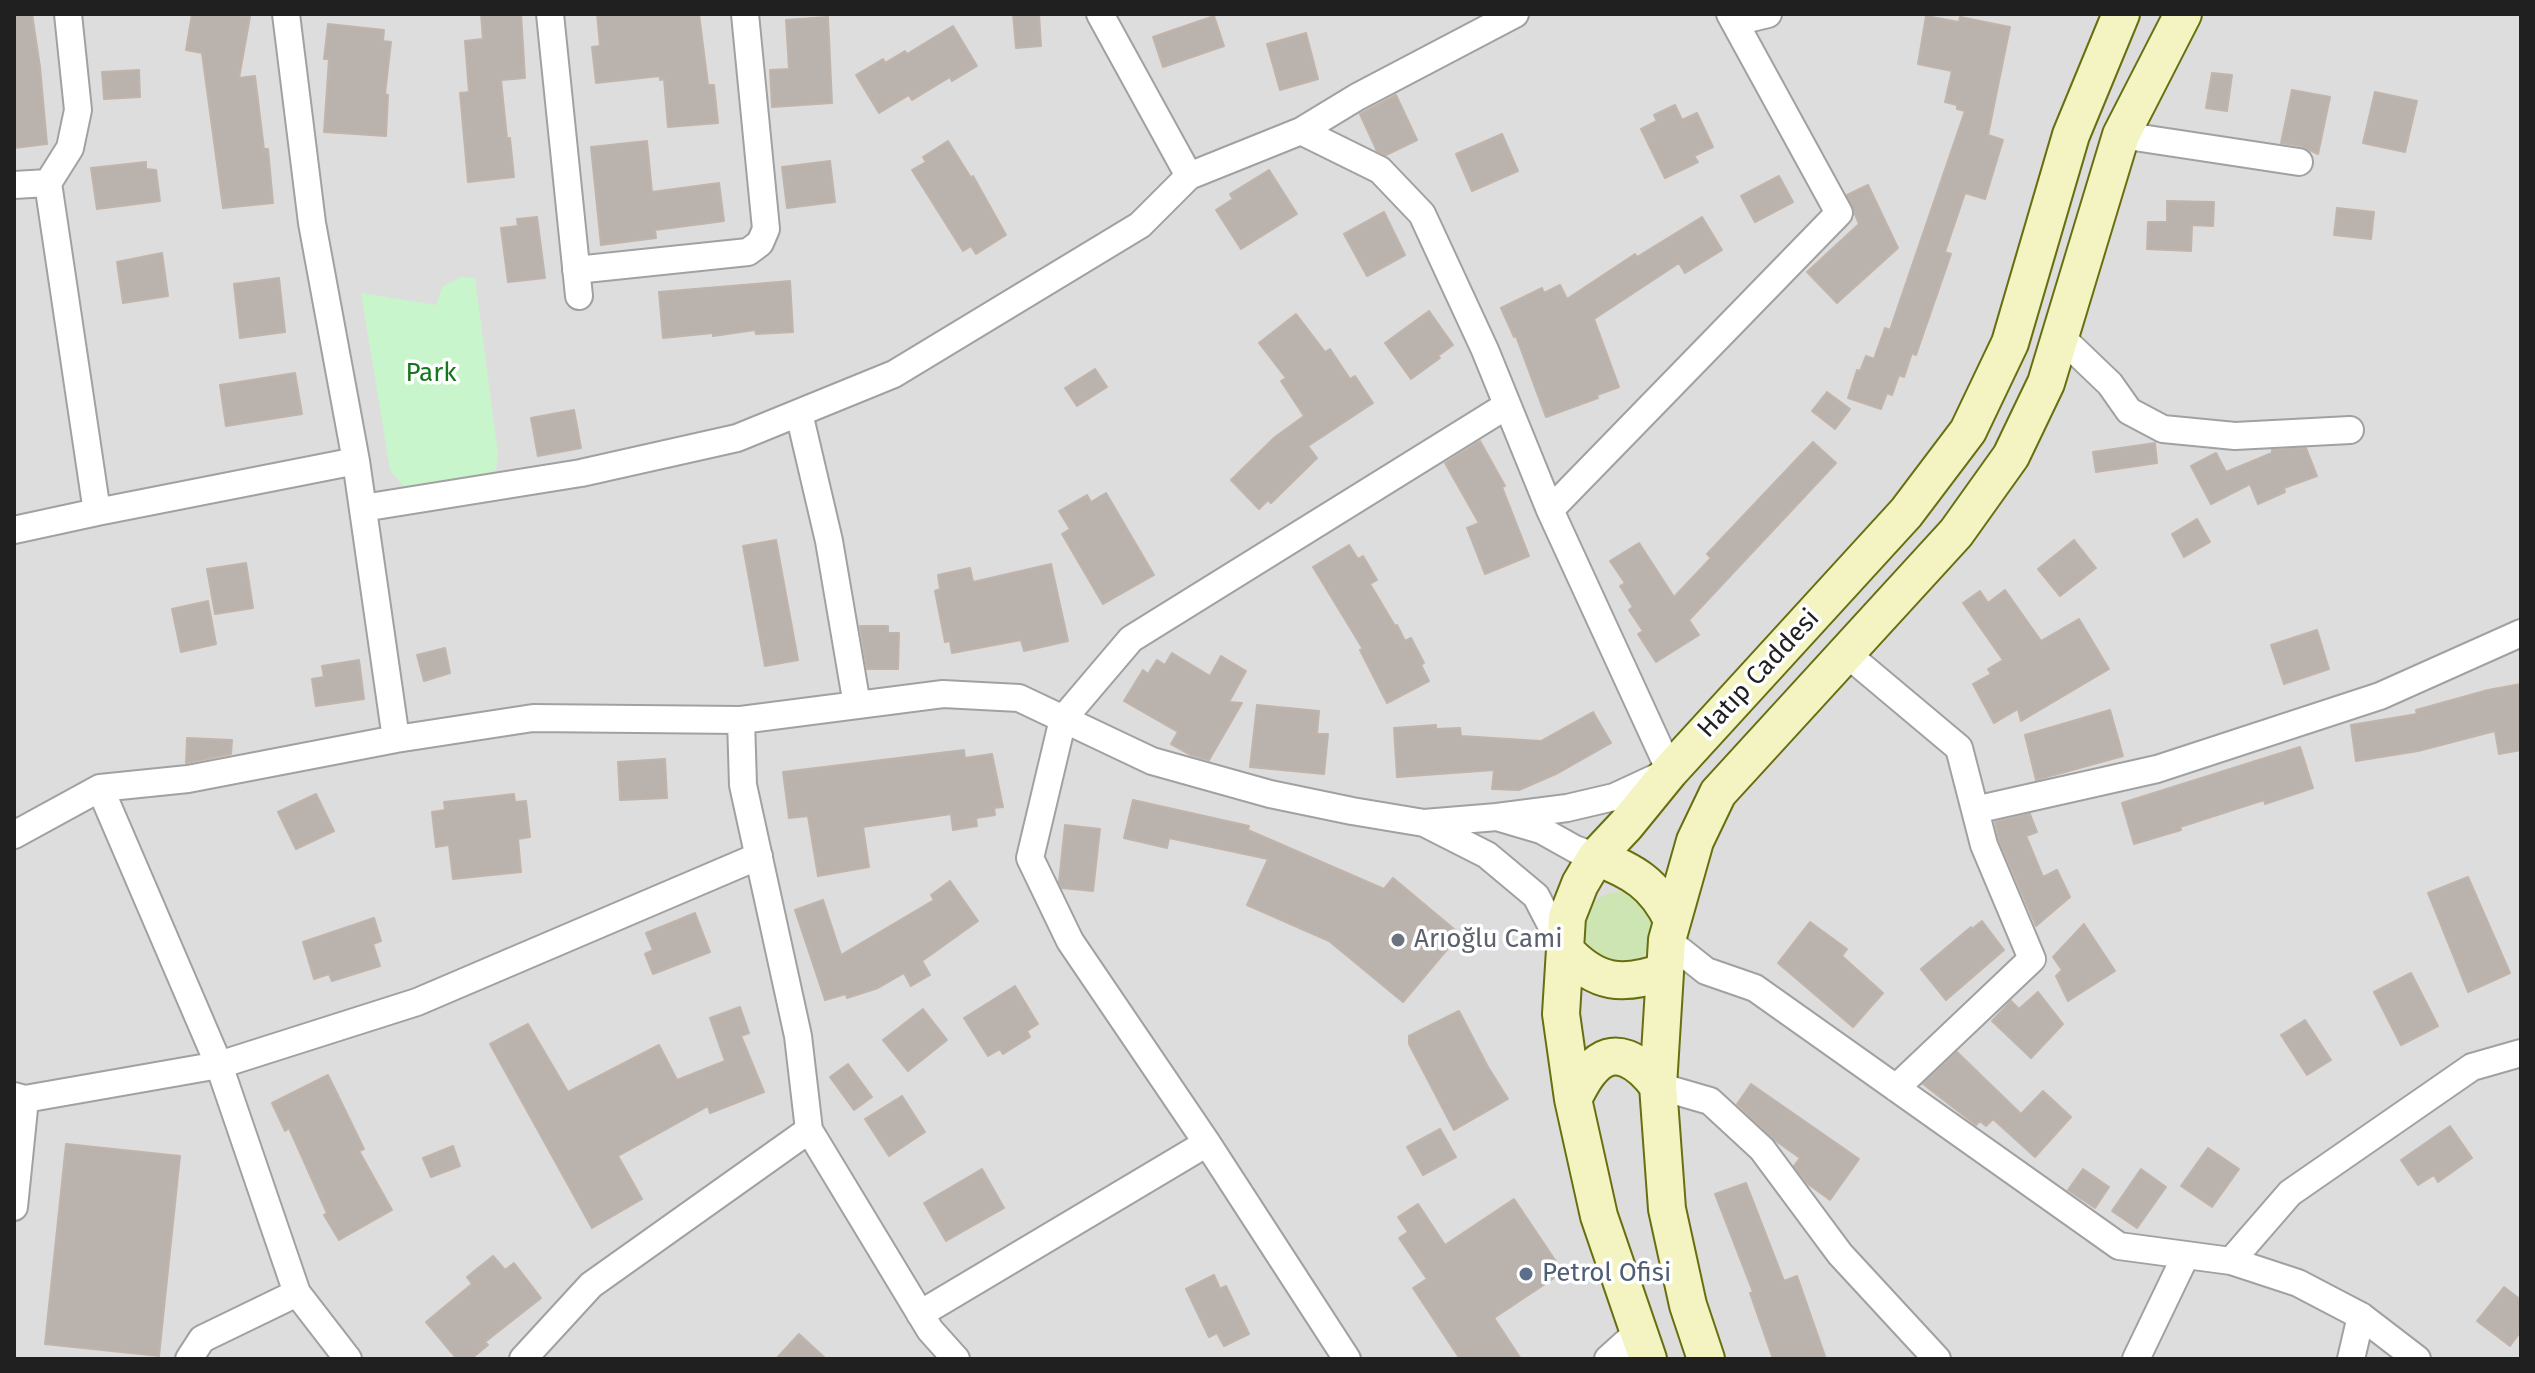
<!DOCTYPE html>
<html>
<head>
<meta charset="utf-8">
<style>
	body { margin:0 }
	#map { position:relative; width:2535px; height:1373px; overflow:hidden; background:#f0ede8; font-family:"Fira Sans",sans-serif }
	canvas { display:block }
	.frame { position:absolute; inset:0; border:16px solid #202020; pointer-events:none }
</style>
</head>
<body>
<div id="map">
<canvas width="2535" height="1373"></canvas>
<div class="frame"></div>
</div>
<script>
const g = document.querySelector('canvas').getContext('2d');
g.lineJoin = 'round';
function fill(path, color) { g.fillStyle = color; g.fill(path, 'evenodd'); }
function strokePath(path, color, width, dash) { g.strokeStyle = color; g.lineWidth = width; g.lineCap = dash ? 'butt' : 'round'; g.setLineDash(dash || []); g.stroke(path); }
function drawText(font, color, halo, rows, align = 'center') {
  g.font = font + ' "Fira Sans",sans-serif'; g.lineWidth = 7; g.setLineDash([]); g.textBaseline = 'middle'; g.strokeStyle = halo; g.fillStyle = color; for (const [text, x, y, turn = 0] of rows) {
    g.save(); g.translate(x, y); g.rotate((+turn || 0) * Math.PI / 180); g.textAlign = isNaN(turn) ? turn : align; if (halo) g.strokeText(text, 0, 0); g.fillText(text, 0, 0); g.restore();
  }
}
fill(new Path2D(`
	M14,14h2507v1345h-2507z`), '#dedddd');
fill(new Path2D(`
	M1583 928a36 36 0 1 1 72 0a36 36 0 1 1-72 0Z`), '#cce5b3');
fill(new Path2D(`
	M461,277l14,1 23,176 -2,16 -14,8 -78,9 -14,-17 -29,-177 75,12 6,-18z`), '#c9f5cc');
const building = new Path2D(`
	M14,14h18l8,53 7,77 -33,4z
	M192,14h38l20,3 -11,61 16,-2 9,73h4l5,54 -50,5 -21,-155 -16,-3z
	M481,14h40l4,64 -24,2 6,58h3l4,39 -46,5 -8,-89 9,-1 -4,-51 18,-2z
	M597,14h102l9,71h6l4,38 -50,4 -4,-48 -4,1v-4l-64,7 -4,-36 8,-1z
	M1013,14h26l2,32 -25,2z
	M1214,16l10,30 -61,21 -10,-30z
	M1926,16l33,6 1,-5 50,10 -22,108 15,5 -18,59 -20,-6 -20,59 6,2 -35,101 -4,-2 -8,24 -5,-2 -7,20 -5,-2 -6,16 -33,-11 9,-28 3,1 6,-15 8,3 11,-31 5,2 75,-219 -8,-2v-4l-12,-3 7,-31 -34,-7z
	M828,17l4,86 -60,4 -2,-37 19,-1 -3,-49z
	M328,24l56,6 -1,11 8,1 -6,52 3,1 -2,41 -62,-4 5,-73h-5z
	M953,26l24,40 -25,15 -2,-4 -38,23 -3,-5 -30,18 -23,-38 27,-16 2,4 20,-12 2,3z
	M1306,33l12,46 -38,11 -13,-46z
	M139,70l1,27 -36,2 -2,-27z
	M2212,73l20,2 -5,36 -21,-3z
	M2292,90l38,7 -12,57 -17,-8 -20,-3z
	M2375,92l42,9 -12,51 -42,-9z
	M1396,95l21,45 -31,15 -9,-4 -17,-37z
	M1675,105l7,15 15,-7 16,34 -19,9 4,6 -33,16 -24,-49 16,-8 -3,-6z
	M1502,134l16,37 -46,20 -16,-37z
	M647,141l5,51 67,-9 5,38 -69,9 1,8 -55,7 -10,-98z
	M948,141l23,37 2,-2 33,59 -30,19 -5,-8 -8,5 -51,-81 14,-8 -3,-5z
	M830,161l5,41 -48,6 -5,-41z
	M146,162v7l10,1 4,31 -63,8 -6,-41z
	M1269,170l28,44 -56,35 -25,-39 17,-11 -3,-5z
	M1779,176l14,26 -38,20 -14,-26z
	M1868,185l30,63 -61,55 -30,-31 52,-48 -12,-29z
	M2167,201l47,1 -1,24 -21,-1 -1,26 -44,-2 1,-27h19z
	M2337,208l37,4 -3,27 -37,-4z
	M1384,212l21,43 -38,21 -23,-42z
	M537,217l8,61 -37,4 -7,-54 17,-2 -1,-7z
	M1702,217l20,33 -37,23 -6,-10 -85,56 25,68 -22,8 1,3 -52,19 -30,-81 -2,1 -13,-29 41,-20 2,5 16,-8 7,14 68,-45 2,3z
	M162,253l6,43 -45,7 -6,-41z
	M279,278l6,54 -45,6 -6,-54z
	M790,281l3,51 -37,2 -1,-4 -42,6v-3l-50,5 -4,-46z
	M1429,311l24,34 -15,11 2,2 -29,21 -26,-36z
	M1296,314l29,38 5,-3 20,30 5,-3 18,27 -65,43 9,12 -46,45 -3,-3 -9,9 -28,-29 44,-43 29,-21 -23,-35 5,-3 -27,-35z
	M1095,369l12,18 -30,19 -12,-18z
	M295,373l7,41 -76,12 -6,-41z
	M1827,392l23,17 -15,20 -23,-18z
	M574,410l7,38 -43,8 -7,-38z
	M1480,441l25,45 -3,1 27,69 -44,18 -18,-46 12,-5 -34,-60z
	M1813,442l23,21 -147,157 10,15 -43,27 -18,-28 5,-3 -14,-21 4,-3 -13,-21 5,-3 -15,-22 29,-18 35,54 37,-39 -4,-4z
	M2155,443l2,20 -61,9 -3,-20z
	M2306,448l11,28 -33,12 1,4 -27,12 -8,-20 -39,20 -20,-38 25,-13 10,19 46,-19v-3z
	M1106,493l48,82 -51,29 -41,-70 8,-5 -11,-18 28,-16 4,7z
	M2197,519l13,23 -26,15 -12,-23z
	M776,540l22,120 -33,6 -22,-120z
	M2074,540l22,28 -36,28 -22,-27z
	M1349,545l9,14 5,-3 14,24 -7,4 25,42 2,-1 8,16 6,-3 13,25 -3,2 8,16 -42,22 -27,-53 3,-1 -50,-82z
	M246,563l7,45 -38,6 -8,-45z
	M1051,564l17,77 -44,10 -3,-11 -69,13 -2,-12 -5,1 -10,-51 5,-2 -2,-14 32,-7 3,14z
	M2005,590l36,51 38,-22 30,50 -88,52 -3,-12 -24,14 -21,-39 18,-10 -3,-5 15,-9 -40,-57 17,-12 8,12z
	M208,601l8,43 -35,8 -9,-43z
	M860,626h28v7h11l-1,36h-31z
	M2317,630l12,39 -45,15 -13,-39z
	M445,648l5,25 -26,8 -7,-26z
	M1172,653l38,23 11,-20 25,15 -17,31 13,1 -33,57 -18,-5 -20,-11 7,-12 -54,-31 19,-31 5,4 9,-14 8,5z
	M359,660l5,39 -48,7 -4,-27 12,-2 -2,-11z
	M2521,684v66l-22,4 -4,-23 -77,20 -62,10 -5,-36 66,-11 -1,-4 72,-20z
	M1257,705l62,6 -2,23h11l-4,40 -74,-7z
	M2110,710l13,46 -87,24 -11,-45z
	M1593,712l18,31 -53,30 -39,17 -27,-1 2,-19 -97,7 -3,-49 42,-3v4l24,-1 1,8 80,5z
	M187,738l45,2 -1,14 -45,9z
	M2300,747l13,41 -48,16 -1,-4 -84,27 1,3 -47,14 -12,-41z
	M964,750l1,8 27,-4 11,53 -9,1 1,7 -19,3 1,8 -24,4 -2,-16 -88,13 6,40 -51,9 -10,-60 -19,2 -6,-46z
	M665,759l2,39 -47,2 -2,-38z
	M316,794l18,37 -38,18 -18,-37z
	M514,794l1,8 11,-1 4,36 -12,2 3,33 -68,7 -4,-34 -13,2 -4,-35 13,-2 -1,-8z
	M1133,800l116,26 -1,4 136,59 9,-11 67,56 -57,68 -74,-61 -82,-36 21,-46 -99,-21 -2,10 -43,-10z
	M2030,814l7,18 -11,4 17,41 14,-7 13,27 -34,29 -37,-86 -4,-18z
	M1065,825l35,4 -7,62 -31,-3 -3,-6z
	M2468,877l42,96 -42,19 -40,-99z
	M950,881l28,40 -56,40 8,14 -19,11 -7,-13 -26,15 -31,10 -1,-4 -21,6 -30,-90 28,-10 18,55 93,-55 -3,-5z
	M695,913l15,39 -57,22 -8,-20 8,-4 -7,-17z
	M374,918l7,23 -8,3 7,22 -48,15 -3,-7 -15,5 -11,-37z
	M1982,921l22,29 -58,50 -25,-31 50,-42 1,2z
	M1810,922l37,27 -5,7 41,37 -30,34 -75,-64z
	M2084,924l31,47 -47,30 -12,-25 6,-6 -9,-13z
	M2411,973l27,53 -37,19 -27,-53z
	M1015,986l23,38 -11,7 3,6 -27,17 -3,-5 -12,7 -24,-38z
	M2038,992l25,32 -32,34 -39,-37 19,-20 8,8z
	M740,1007l9,26 -8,3 23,56 -54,21 -2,-7 -90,50 24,43 -50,29 -102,-184 38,-20 40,68 91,-47 18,35 48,-19 -15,-43z
	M923,1009l24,31 -39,31 -25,-31z
	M1459,1011l29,56 20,32 -54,31 -45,-86v-8z
	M2305,1020l26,40 -24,15 -26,-40z
	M1957,1052l64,62 22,-23 28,26 -36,40 -42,-38 -7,7 -6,-5 -4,4 -53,-41z
	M848,1064l24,33 -18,13 -24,-33z
	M328,1075l36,74 -5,2 33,59 -53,30 -15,-25 3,-2 -38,-85 -4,3 -13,-28z
	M1751,1084l108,75 -29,41 -22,-16 -14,-18 6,-8 -24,-17 -39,-37z
	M902,1096l23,36 -36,24 -24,-37z
	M2450,1126l22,32 -34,24 -4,-7 -16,10 -17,-25z
	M1440,1129l16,28 -33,18 -16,-28z
	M66,1144l114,12 -21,200 -114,-12z
	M453,1146l7,20 -29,11 -8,-19z
	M2208,1148l31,21 -27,38 -31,-21z
	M982,1169l22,39 -58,33 -22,-38z
	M2083,1169l26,18 -14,21 -27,-18z
	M2141,1169l25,18 -29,41 -25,-17z
	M1746,1183l38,98 13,-5 29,83h-53l-23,-66 3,-1 -38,-98z
	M1514,1199l49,73 -69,46 27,41h-61l-47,-71 14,-9 -28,-41 9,-6 -10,-15 20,-13 27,41z
	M493,1256l12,14 9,-7 27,35 -56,44 3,3 -17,14h-14l-31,-37 46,-38 -5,-7z
	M1214,1275l6,14 6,-3 23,48 -25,12 -7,-13 -8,4 -23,-48z
	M2504,1287l17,13v31l-11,15 -33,-25z
	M799,1334l27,25h-50z`);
fill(building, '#b9b2ad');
strokePath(building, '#c0b4ab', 2);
const minor = new Path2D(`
	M286,14l26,209 44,238 40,278
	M550,14l29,282
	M1100,14l89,162
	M1735,22l33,-8
	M1301,131l56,-34 158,-83
	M2121,135l178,27
	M14,185l34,-2
	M576,270l172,-18 12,-9 6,-14 -21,-215
	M2062,338l48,46 19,27 34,18 72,7 115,-6
	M799,413l30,128 28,164
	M363,508l218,-35 156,-35 157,-64 246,-149 49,-49 112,-45 79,39 42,44 63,136 65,160 120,261 -56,26 -47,11 -70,9
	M1550,510l289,-297 -109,-199
	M97,512l259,-51
	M14,530l83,-18 -49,-329 22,-35 8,-38 -10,-96
	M1847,654l112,94 25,97 48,114 -136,129
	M741,720l2,65 55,251 11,94
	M100,788l119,277 198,-63 342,-146
	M1975,810l182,-41 223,-73 141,-63
	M1424,823l63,32 49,41 28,54
	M14,835l86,-47 88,-9 208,-40 137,-21 208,2 202,-26 76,4 133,63 118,33 82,17 72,12 73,-6 44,13 34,19 21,8
	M1667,940l39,31 49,17 364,258 112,15 67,22 63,33 56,43
	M1658,1086l52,15 52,48 78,105 97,105
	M14,1096l11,3 194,-34 78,228
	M1207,1143l140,216
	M14,1207l11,-108
	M2231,1261l59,-68 182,-126 49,-14
	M920,1314l287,-171 -137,-202 -40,-83 33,-139 68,-80 375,-233
	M189,1359l13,-20 95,-46 51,66
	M523,1359l68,-74 218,-155 121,200 26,29
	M1608,1359l30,-27
	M2136,1359l50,-104
	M2351,1359l10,-43`);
const secondary = new Path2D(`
	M1596,857c37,14 59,27 76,63
	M1565,950c31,34 58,37 100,21
	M1573,1099c5,-9 10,-20 17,-28 24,-30 51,-8 68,15
	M1648,1359l-49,-143 -26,-117 -12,-85 6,-97 13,-33 16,-27 30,-32 44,-54 236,-258 62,-82 42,-88 61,-208 50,-121
	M1706,1359l-18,-54 -21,-96 -9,-123 9,-146 28,-99 23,-48 238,-260 55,-77 35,-73 75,-248 62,-121`);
strokePath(minor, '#a1a1a1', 30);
strokePath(secondary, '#676f0f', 40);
strokePath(minor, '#fff', 26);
strokePath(secondary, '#f3f4c1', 36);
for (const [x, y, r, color] of [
	[1398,940,8,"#6b7280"],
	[1526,1274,8,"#5c6f8a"]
]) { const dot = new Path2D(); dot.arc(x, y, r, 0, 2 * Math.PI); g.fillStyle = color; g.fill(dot); strokePath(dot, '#fff', 3); }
drawText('26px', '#16761c', '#fff', [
	["Park",431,374]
]);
drawText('26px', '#202020', '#fff', [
	["Hatıp Caddesi",1759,674,-47]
]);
drawText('26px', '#5b616d', '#fff', [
	["Arıoğlu Cami",1414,940]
], 'left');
drawText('26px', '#4e5e75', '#fff', [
	["Petrol Ofisi",1542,1274]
], 'left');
</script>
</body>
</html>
